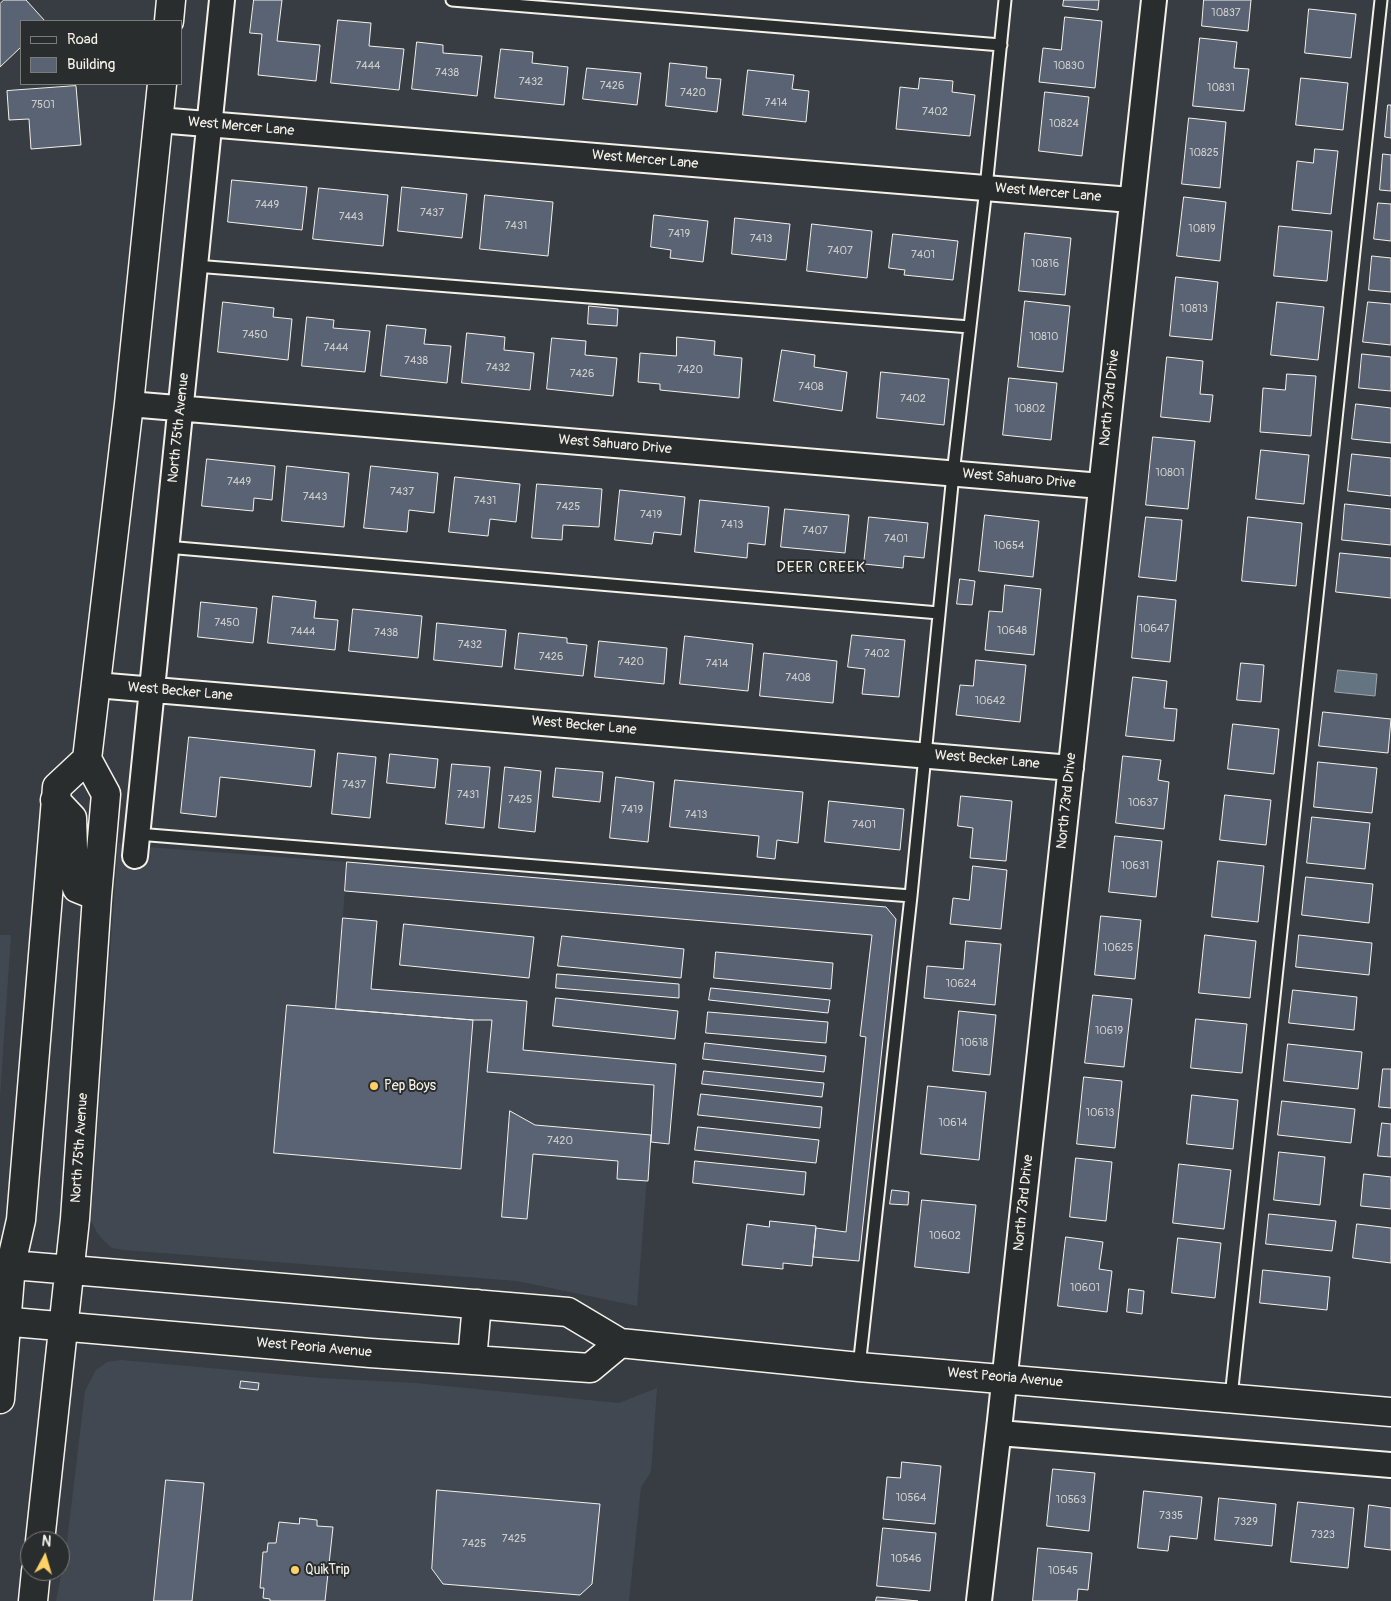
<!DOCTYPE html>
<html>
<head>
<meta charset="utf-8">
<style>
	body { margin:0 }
	#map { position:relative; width:1391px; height:1601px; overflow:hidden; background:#383d43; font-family:Pangolin,sans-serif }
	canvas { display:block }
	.legend { position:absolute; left:20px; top:20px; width:162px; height:65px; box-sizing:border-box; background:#2a2d2e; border:1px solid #7b7b78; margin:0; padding:6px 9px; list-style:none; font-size:15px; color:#f4f1e8 }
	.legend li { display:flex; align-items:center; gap:10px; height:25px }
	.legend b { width:25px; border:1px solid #7b7b78 }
	.north { position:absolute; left:20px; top:1531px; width:50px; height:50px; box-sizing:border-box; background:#2a2d2e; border:1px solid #7b7b78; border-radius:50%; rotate:6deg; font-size:14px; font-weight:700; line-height:20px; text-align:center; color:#f4f1e8 }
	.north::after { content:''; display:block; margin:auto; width:18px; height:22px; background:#ffd166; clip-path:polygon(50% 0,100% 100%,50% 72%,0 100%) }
</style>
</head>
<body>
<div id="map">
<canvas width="1391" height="1601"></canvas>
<ul class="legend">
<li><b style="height:6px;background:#2a2d2e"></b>Road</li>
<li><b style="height:14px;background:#5a6374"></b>Building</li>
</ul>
<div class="north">N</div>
</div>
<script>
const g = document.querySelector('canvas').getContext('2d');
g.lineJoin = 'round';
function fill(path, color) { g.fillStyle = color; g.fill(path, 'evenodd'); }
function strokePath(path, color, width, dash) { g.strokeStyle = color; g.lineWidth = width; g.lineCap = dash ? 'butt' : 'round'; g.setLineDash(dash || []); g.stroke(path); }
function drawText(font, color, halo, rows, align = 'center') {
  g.font = font + ' Pangolin,sans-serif'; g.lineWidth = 4; g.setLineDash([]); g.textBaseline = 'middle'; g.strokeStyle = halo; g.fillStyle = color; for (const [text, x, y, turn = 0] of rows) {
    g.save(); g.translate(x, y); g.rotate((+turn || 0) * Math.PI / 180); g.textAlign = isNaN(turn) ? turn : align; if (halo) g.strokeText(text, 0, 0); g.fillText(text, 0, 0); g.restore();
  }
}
fill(new Path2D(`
	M118,843l29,4 200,15 -11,146 137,12h19l-5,52 167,13 -17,221 -120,-25 -393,-31 -12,-2 -7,-6 -9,-11 -5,-11z
	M0,935h11l-11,161z
	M121,1360l199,18 95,5 204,20 38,-15 -6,84 -10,15 -12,114h-573l10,-51 19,-159 11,-21 11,-8z`), '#424852');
const water = new Path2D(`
	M1338,670l39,4 -2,22 -40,-4z`);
fill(water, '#647481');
strokePath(water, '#9ea6aa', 1);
const building = new Path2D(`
	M4,0h22l19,21h-24v26l-21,20v-63z
	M254,0h28l-5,41 43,4 -4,36 -58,-6 4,-41 -12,-1z
	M1064,0h35l-1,10 -35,-4z
	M1204,0h47l-3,31 -46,-5z
	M1309,9l47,5 -5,44 -46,-5z
	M1065,17l37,4 -7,67 -56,-6 4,-34 18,2z
	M338,20l33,3 -2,23 35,3 -5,41 -68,-7z
	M1200,38l37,4 -3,26 15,1 -5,42 -51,-5z
	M417,42l26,3v8l39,3 -5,40 -65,-7z
	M501,49l32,3 -1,11 36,4 -4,38 -69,-7z
	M670,63l37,4 -1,11 15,1 -4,33 -51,-6z
	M587,68l54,5 -4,32 -54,-6z
	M748,70l46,5 -2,14 17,2 -3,31 -63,-7z
	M920,78l33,3 -1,11 23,3 -5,41 -74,-7 4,-42 18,2z
	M1301,78l47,5 -5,47 -47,-5z
	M76,86l5,59 -50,4 -2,-30 -20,1 -2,-29z
	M1045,92l44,5 -7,59 -43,-5z
	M1388,105h3v33l-6,-1z
	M1189,118l37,4 -6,66 -38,-4z
	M1315,149l23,2 -7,63 -39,-4 5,-49 16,2z
	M1383,154l8,1v36l-11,-1z
	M232,180l75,7 -5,43 -74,-8z
	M402,187l65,7 -5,44 -64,-7z
	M319,188l69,7 -5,51 -70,-7z
	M485,195l68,7 -5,54 -68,-7z
	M1184,197l42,5 -6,59 -43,-5z
	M1378,203l13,1v37l-17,-2z
	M654,215l54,6 -5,41 -33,-4 1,-8 -20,-3z
	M735,218l55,6 -4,36 -54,-6z
	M812,224l60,7 -5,47 -60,-7z
	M1279,226l53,5 -5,50 -53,-5z
	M1025,233l46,5 -6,57 -46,-4z
	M893,234l65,7 -5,39 -49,-5 1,-5 -16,-2z
	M1372,256l19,2v34l-22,-2z
	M1176,277l42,5 -6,58 -42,-4z
	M1025,301l45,5 -7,66 -45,-5z
	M223,302l51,6 -1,9 19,2 -4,41 -70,-8z
	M1277,302l47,5 -6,53 -47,-5z
	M1368,302l23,2v41l-28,-3z
	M589,306l29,3 -1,17 -29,-2z
	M307,317l27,3 -1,8 37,3 -5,41 -63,-6z
	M387,325l39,4 -2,15 27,2 -4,37 -66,-7z
	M467,333l38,4 -1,13 30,3 -4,37 -68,-7z
	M677,337l38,4 -1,14 28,3 -3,40 -79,-8v-6l-22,-2 2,-29 36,3z
	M552,338l34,3 -1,14 32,3 -4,38 -66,-7z
	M782,350l33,5 -1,12 33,5 -5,39 -68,-10z
	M1362,354l29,3v34l-32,-3z
	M1167,357l36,4 -3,33 13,1 -3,27 -49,-5z
	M881,372l68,7 -5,46 -67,-7z
	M1287,374l29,2 -5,60 -51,-4 3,-44 22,2z
	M1009,378l48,5 -6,57 -48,-5z
	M1356,404l35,4v35l-39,-4z
	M1153,437l42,4 -7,68 -42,-4z
	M1261,450l48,5 -5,49 -48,-5z
	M1352,454l39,4v38l-43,-5z
	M207,459l68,7 -3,34 -18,-2 -1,13 -51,-5z
	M287,466l62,7 -5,54 -62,-6z
	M371,466l67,7 -4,40 -25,-3 -2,22 -43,-4z
	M455,477l65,7 -4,38 -26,-3 -2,17 -39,-4z
	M537,484l65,5 -3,38 -36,-2 -1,15 -30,-2z
	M620,490l65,7 -4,38 -27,-3 -2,12 -37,-4z
	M700,500l69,7 -4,38 -17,-2 -1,15 -52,-6z
	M1345,504l46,5v36l-49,-5z
	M785,509l64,6 -4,38 -64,-6z
	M985,515l54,6 -6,56 -54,-6z
	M869,517l59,6 -4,35 -20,-2 -1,12 -39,-4z
	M1146,517l36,3 -6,61 -37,-4z
	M1248,517l54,6 -6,63 -54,-5z
	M1340,553l51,5v40l-55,-6z
	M960,579l15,2 -3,24 -15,-1z
	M1005,585l36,4 -7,66 -49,-5 4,-39 13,1z
	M273,596l43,5 -2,17 24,2 -3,30 -67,-7z
	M1138,596l38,4 -6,62 -38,-4z
	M201,602l56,6 -4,35 -55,-6z
	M353,609l69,7 -4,42 -69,-7z
	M437,623l69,7 -4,37 -68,-7z
	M519,633l48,5v5l20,2 -4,31 -68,-7z
	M852,635l53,5 -6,57 -37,-3 3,-25 -17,-2z
	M685,636l68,8 -5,47 -68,-7z
	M599,641l68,7 -3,36 -69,-7z
	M764,653l73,8 -4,42 -73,-7z
	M976,660l50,5 -6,57 -64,-7 4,-30 13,1z
	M1241,663l23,2 -3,37 -24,-2z
	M1133,677l34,4 -3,27 13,1 -3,32 -48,-5z
	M1323,712l68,7 -3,34 -69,-7z
	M1233,724l46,5 -5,45 -46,-5z
	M189,737l126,13 -4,37 -91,-10 -4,40 -35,-4z
	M338,753l38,4 -6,61 -38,-4z
	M390,754l48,5 -3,29 -48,-5z
	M1123,756l38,4 -3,20 11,2 -5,47 -48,-6z
	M1318,762l59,6 -5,45 -58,-6z
	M452,764l38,3 -6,61 -38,-4z
	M505,767l36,4 -6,61 -36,-4z
	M556,768l47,4 -3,30 -47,-5z
	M616,777l38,5 -6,60 -38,-4z
	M675,780l128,12 -5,51 -21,-3 -2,19 -18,-2 2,-21 -89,-9z
	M1225,795l46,5 -5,45 -46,-5z
	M961,796l51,5 -6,60 -36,-3 3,-30 -15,-2z
	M829,801l75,8 -4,41 -75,-8z
	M1312,817l58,6 -5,46 -58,-6z
	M1115,836l47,5 -6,56 -47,-5z
	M1218,861l46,5 -6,56 -46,-5z
	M347,862l539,45 10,12 -37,342 -46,-4 3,-29 30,4 20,-195 -6,-1 12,-101 -527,-44z
	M973,866l34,4 -6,59 -51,-5 3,-26 16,2z
	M1306,877l67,7 -4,39 -67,-8z
	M1101,916l40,4 -6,59 -40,-4z
	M343,918l34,3 -6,68 156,12 -4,49 153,14 -7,80 -18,-2 3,-57 -167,-13 5,-52h-19l-137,-11z
	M404,924l130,13 -5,41 -129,-13z
	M1205,935l51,6 -6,57 -51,-5z
	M1299,935l73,8 -3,32 -73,-8z
	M562,936l122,13 -3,29 -123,-12z
	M966,941l35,3 -6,61 -71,-7 3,-32 36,3z
	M716,952l117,11 -2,26 -117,-11z
	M557,974l122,10v14l-123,-10z
	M711,988l119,12 -2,13 -119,-13z
	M1293,990l64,7 -3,33 -65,-7z
	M1093,995l39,4 -8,68 -39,-4z
	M556,998l122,13 -3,28 -122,-13z
	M287,1005l186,15 -12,149 -187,-16z
	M959,1011l37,4 -6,60 -37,-4z
	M708,1012l120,10 -2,21 -120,-10z
	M1196,1019l51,5 -5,49 -51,-5z
	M705,1043l121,13 -2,16 -121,-13z
	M1288,1044l74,8 -4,37 -74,-8z
	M1383,1069h8v39l-12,-1z
	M704,1071l120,12 -2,14 -120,-13z
	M1084,1077l38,4 -7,67 -38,-4z
	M928,1086l58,6 -7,68 -58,-6z
	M701,1094l121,13 -2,21 -122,-13z
	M1192,1095l46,5 -5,49 -46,-5z
	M1282,1101l73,8 -4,34 -73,-8z
	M510,1111l25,14 116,10 -3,46 -31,-2 1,-18 -85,-7 -6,65 -25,-2z
	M1382,1123l9,1v33l-13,-1z
	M698,1127l121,13 -3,23 -121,-13z
	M1279,1152l46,5 -5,48 -46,-5z
	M1076,1158l36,4 -6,59 -36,-4z
	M695,1161l111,11 -2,23 -111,-12z
	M1179,1164l52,6 -7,59 -51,-6z
	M1364,1174l27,3v32l-30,-3z
	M892,1190l17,2 -1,13 -18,-1z
	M922,1200l54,5 -7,68 -54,-6z
	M1269,1214l67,7 -4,30 -66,-7z
	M770,1221l46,5 -4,40 -29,-3v6l-41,-4 5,-41 22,3z
	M1357,1224l34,4v35l-38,-5z
	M1066,1237l37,5 -4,27 13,2 -5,41 -49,-6z
	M1178,1238l43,5 -6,55 -43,-5z
	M1263,1270l67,7 -3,33 -67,-7z
	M1129,1289l15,2 -2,23 -15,-2z
	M241,1381l18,2 -1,7 -18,-2z
	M902,1462l39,4 -6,58 -52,-5 4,-42 13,1z
	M1053,1469l42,4 -6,58 -42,-5z
	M166,1480l38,3 -12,118h-38z
	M437,1490l163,14 -8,80 -12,11 -137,-11 -11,-15z
	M1144,1491l58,6 -5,42 -27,-3 -2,15 -30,-3z
	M1219,1498l57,6 -4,42 -57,-6z
	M1298,1502l56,6 -6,60 -57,-6z
	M1369,1505l22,3v42l-26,-3z
	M300,1518l17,2v6l16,1 -8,74h-55v-2l-7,-1 1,-10h-4l3,-36h4l1,-9h8l3,-21 20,2z
	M883,1528l53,5 -6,58 -53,-5z
	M1038,1548l54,5 -4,37 -10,-1 -1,12h-44z
	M877,1597l41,4h-42z`);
fill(building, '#5a6374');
strokePath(building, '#f4f1e8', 1);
const service = new Path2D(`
	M452,0l549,45
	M195,266l775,61
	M166,547l773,66
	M137,834l774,62
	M859,1367l52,-471 42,-422 33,-286 19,-188
	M1231,1397l150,-1397`);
const minor = new Path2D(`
	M158,120l973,80
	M129,404l972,82
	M96,685l975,83
	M135,856l87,-856
	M999,1433l392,32
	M979,1601l21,-181 154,-1420`);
const secondary = new Path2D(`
	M169,21l2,-21
	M55,800l17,18 2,61 3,9 20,8
	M0,1264l568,48 52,31 239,24 532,45
	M0,1321l370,32 220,15 30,-25
	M472,1360l5,-56
	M0,1399l11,-135 10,-44 36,-433 30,-28
	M40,1541l35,-322 22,-323 9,-102 -19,-35 42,-355 33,-320
	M33,1601l3,-30`);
strokePath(service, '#f4f1e8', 15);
strokePath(minor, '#f4f1e8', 28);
strokePath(secondary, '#f4f1e8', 31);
strokePath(service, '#2a2d2e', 11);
strokePath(minor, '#2a2d2e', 24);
strokePath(secondary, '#2a2d2e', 28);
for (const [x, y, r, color] of [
	[374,1086,5,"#ffd166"],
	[295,1570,5,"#ffd166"]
]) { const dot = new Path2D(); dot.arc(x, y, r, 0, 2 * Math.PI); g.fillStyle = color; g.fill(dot); strokePath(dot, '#2a2d2e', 2); }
drawText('11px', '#cececb', null, [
	["10837",1226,13],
	["7444",368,66],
	["10830",1069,66],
	["7438",447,73],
	["7432",531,82],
	["7426",612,86],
	["10831",1221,88],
	["7420",693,93],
	["7414",776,103],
	["7501",43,105],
	["7402",935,112],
	["10824",1064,124],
	["10825",1204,153],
	["7449",267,205],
	["7437",432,213],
	["7443",351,217],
	["7431",516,226],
	["10819",1202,229],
	["7419",679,234],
	["7413",761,239],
	["7407",840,251],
	["7401",923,255],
	["10816",1045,264],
	["10813",1194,309],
	["7450",255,335],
	["10810",1044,337],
	["7444",336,348],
	["7438",416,361],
	["7432",498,368],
	["7420",690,370],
	["7426",582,374],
	["7408",811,387],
	["7402",913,399],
	["10802",1030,409],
	["10801",1170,473],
	["7449",239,482],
	["7437",402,492],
	["7443",315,497],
	["7431",485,501],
	["7425",568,507],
	["7419",651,515],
	["7413",732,525],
	["7407",815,531],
	["7401",896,539],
	["10654",1009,546],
	["7450",227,623],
	["10647",1154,629],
	["10648",1012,631],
	["7444",303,632],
	["7438",386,633],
	["7432",470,645],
	["7402",877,654],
	["7426",551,657],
	["7420",631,662],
	["7414",717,664],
	["7408",798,678],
	["10642",990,701],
	["7437",354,785],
	["7431",468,795],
	["7425",520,800],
	["10637",1143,803],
	["7419",632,810],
	["7413",696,815],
	["7401",864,825],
	["10631",1135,866],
	["10625",1118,948],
	["10624",961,984],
	["10619",1109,1031],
	["10618",974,1043],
	["10613",1100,1113],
	["10614",953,1123],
	["7420",560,1141],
	["10602",945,1236],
	["10601",1085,1288],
	["10564",911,1498],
	["10563",1071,1500],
	["7335",1171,1516],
	["7329",1246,1522],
	["7323",1323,1535],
	["7425",514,1539],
	["7425",474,1544],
	["10546",906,1559],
	["10545",1063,1571]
]);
drawText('14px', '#f4f1e8', '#2a2d2e', [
	["West Mercer Lane",241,127,5],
	["West Mercer Lane",645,160,5],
	["West Mercer Lane",1048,193,5],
	["North 73rd Drive",1110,398,-84],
	["North 75th Avenue",179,428,-84],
	["West Sahuaro Drive",615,445,5],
	["West Sahuaro Drive",1019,479,5],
	["West Becker Lane",180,692,5],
	["West Becker Lane",584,726,5],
	["West Becker Lane",987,760,5],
	["North 73rd Drive",1067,801,-84],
	["North 75th Avenue",80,1148,-86],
	["North 73rd Drive",1024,1203,-84],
	["West Peoria Avenue",314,1348,5],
	["West Peoria Avenue",1005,1378,5]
]);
drawText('14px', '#f4f1e8', '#2a2d2e', [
	["Pep Boys",384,1086],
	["QuikTrip",305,1570]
], 'left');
g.letterSpacing = '1px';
drawText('15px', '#f4f1e8', '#2a2d2e', [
	["DEER CREEK",821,568]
]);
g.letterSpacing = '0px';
</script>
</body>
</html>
